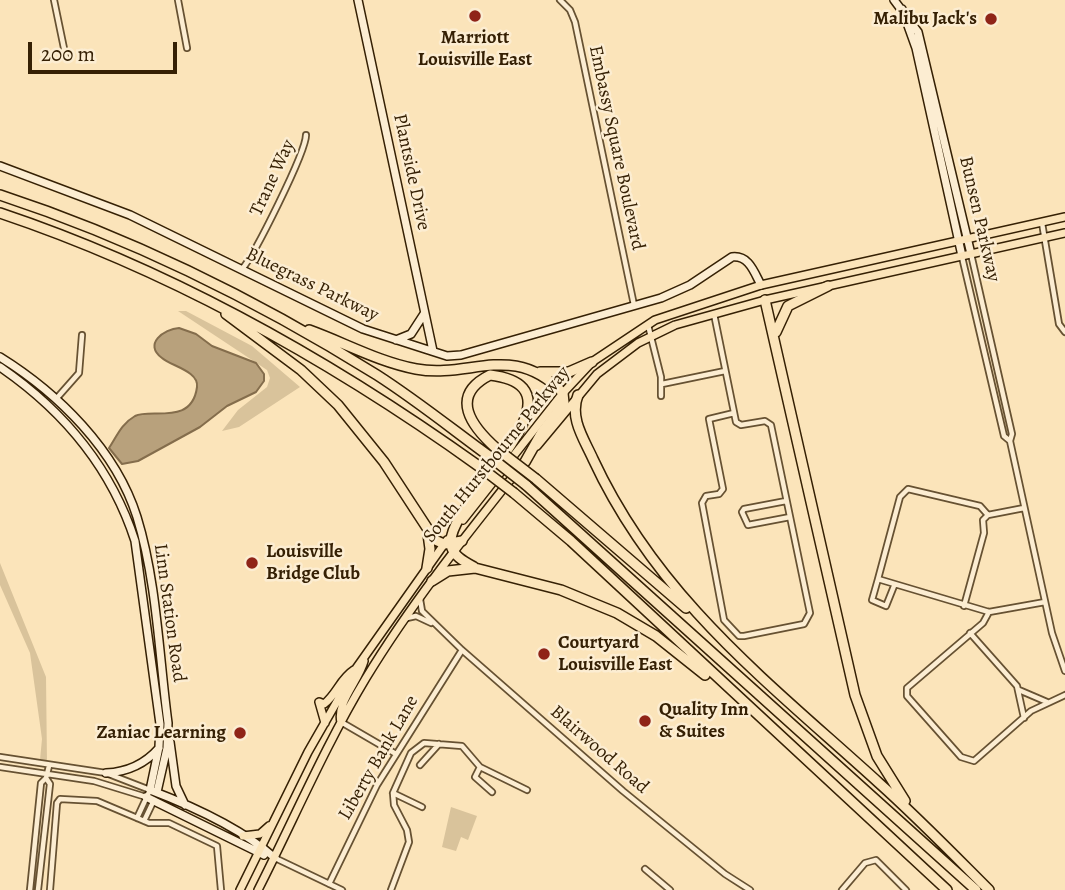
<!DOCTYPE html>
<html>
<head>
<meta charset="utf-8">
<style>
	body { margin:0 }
	#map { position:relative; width:1065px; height:890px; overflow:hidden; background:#fbe4ba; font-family:Alegreya,serif }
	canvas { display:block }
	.scale { position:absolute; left:28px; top:42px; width:149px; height:32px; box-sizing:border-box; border:4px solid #352004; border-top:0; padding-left:9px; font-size:21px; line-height:24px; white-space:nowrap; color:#352004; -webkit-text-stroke:5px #fcedd2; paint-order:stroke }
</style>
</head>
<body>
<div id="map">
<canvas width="1065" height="890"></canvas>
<div class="scale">200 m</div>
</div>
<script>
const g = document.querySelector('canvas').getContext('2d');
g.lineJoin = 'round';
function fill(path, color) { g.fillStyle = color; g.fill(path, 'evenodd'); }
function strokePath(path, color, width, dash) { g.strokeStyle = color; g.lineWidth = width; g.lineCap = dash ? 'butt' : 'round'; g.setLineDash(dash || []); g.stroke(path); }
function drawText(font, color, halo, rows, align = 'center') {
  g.font = font + ' Alegreya,serif'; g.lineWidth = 5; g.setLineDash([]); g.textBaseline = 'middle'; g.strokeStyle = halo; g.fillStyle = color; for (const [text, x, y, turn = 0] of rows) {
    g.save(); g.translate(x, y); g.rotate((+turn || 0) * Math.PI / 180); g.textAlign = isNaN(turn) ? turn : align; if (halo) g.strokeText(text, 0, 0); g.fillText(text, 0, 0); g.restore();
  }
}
fill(new Path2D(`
	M178,311h8l66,35 48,41 -61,40 -17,4 16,-21 29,-23 3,-9 -3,-8z
	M0,563l46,114 1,86 -7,-3 2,-21 -12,-86 -30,-68z
	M451,807l26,9 -9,24 -7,-3 -5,14 -14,-4z`), '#d9c39b');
const water = new Path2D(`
	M179,328l17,6 16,12 44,17 8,11v7l-8,11 -29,14 -27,21 -62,34 -16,3 -13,-16c8,-12 12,-24 26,-32 16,-8 57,10 62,-29 2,-16 -26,-21 -35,-29 -19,-14 2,-29 17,-30z`);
fill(water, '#b8a17c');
strokePath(water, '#846d4c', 2);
const street = new Path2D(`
	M54,0l12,58
	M178,0l9,48
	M560,0l10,10 5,12 59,283
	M1042,223l17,101 6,8
	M971,254l41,180 -2,7 42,192 13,38
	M962,257l42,179 6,5
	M242,269c12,-13 64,-117 64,-134
	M714,314l22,108 5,3 24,-4 6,4 39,188 -6,11 -60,12h-5l-15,-16 -22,-117 4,-7 13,-2 4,-5 -14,-70 25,-6
	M648,325l13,52v19
	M662,384l63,-13
	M56,399l23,-26 3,-38
	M786,501l-42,8 -2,3 6,13 42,-8
	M1024,508l-36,7 -8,-9 -72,-17 -8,8 -22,82 111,33 56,-10
	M878,579l-6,21 14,6 8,-20
	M420,599l2,12 40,39 161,141 102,83 25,16
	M964,606l20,-73 -1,-13 5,-5
	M989,612l-6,11 -76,65v8l54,61 13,4 57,-50 34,-16
	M407,618l9,-2 15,7
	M970,633l47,53 7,32
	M1019,690l28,12
	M341,722l55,32
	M0,757l106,16 44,17 -13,28
	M420,765l19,-21
	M0,767l94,14 52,16
	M480,767l-5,10 17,15
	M393,793l29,14
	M144,821l10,-21
	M275,858l67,32
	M645,869l25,21
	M329,884l48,-99 85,-135
	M30,890l11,-107 5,-5 3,-12
	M38,890l12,-106 -4,-6
	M50,890l7,-87 3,-4 37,2 52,22h20l48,23 4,44
	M391,890l18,-48 -2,-12 -13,-25 -1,-12 18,-40 13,-10 38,3 18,21 47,23
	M842,890l23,-27 11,-3 30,30`);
const secondary = new Path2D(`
	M358,0l75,351
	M894,0l24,32 53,222
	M902,9l14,39 46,208
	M0,166l130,49 233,114 84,27 14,-1 200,-57 29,-13 42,-28c17,-2 22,15 29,28
	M396,340l15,-6 13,-20
	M0,357c58,36 116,93 137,160 20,65 22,139 31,206l-1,25 -10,44
	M0,367c64,44 111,100 135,174l25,183 -1,23 -9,43c42,16 91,38 125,68
	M170,742l6,44 9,19
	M106,773c22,-1 39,-9 53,-25
	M146,797l118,58`);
const primary = new Path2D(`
	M537,446l60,-72 41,-31 37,-18 90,-25 300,-67
	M463,520l100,-127 29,-31 63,-42 106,-35 304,-68
	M341,722c-5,-19 18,-42 23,-61
	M325,723l-6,-21 5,2c13,-10 16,-25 30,-34
	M243,836l17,-2 9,-8
	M240,890l68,-138 47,-82 92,-130
	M258,890c36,-71 67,-144 108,-212 46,-76 102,-145 157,-214`);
const highway = new Path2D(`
	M0,195c131,43 260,107 377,180 39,25 75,54 112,81
	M0,213c173,58 332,148 480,254
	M765,300l90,395 22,61 28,45
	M226,314l75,56 37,35 46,57 51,78 9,4 18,-3
	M309,330c36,13 70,32 107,39 55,10 97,-28 147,24l1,10 -22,29 -17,30
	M776,332l12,-26 40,-20
	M540,372h29l23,-10
	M578,395c-9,23 6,44 15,64 65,140 175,223 286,324 38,34 74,71 110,107
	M536,479l150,129
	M526,485l450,405
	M514,493l57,48 376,349
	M474,567c-9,-5 -21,-11 -23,-22 -7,-42 146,-157 39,-170 -42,21 -18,52 7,74
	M427,568l3,-19 -2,-15
	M432,581l16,-10 27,-3 86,22 56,23 39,23 49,39`);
strokePath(street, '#665132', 8);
strokePath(secondary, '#352004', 10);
strokePath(primary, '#352004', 10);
strokePath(highway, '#352004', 12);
strokePath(street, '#fcedd2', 4.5);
strokePath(secondary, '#fcedd2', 7);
strokePath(primary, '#fbe4ba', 7);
strokePath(highway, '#fbe4ba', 9);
const highwayBridge = new Path2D(`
	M497,449l39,30
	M489,456l37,29
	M480,467l34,26`);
strokePath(highwayBridge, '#352004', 12, []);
strokePath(highwayBridge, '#fbe4ba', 9);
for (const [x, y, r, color] of [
	[475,16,7,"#8f2418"],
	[991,19,7,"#8f2418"],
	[252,563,7,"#8f2418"],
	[544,654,7,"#8f2418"],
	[645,721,7,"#8f2418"],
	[240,733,7,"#8f2418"]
]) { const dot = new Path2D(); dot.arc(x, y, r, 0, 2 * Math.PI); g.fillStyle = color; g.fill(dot); strokePath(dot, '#fcedd2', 2.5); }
drawText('bold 19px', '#352004', '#fcedd2', [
	["Malibu Jack's",977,19,"right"],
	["Marriott",475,38,"center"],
	["Louisville East",475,60,"center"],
	["Louisville",266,552],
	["Bridge Club",266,574],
	["Courtyard",558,643],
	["Louisville East",558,665],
	["Quality Inn",659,710],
	["& Suites",659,732],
	["Zaniac Learning",226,733,"right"]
], 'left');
drawText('19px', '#352004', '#fcedd2', [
	["Embassy Square Boulevard",616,148,78],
	["Plantside Drive",411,172,78],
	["Trane Way",273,178,-65],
	["Bunsen Parkway",979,219,77],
	["Bluegrass Parkway",312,285,26],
	["South Hurstbourne Parkway",497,455,-51],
	["Linn Station Road",169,613,82],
	["Blairwood Road",599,750,41],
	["Liberty Bank Lane",379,758,-60]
]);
</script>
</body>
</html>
